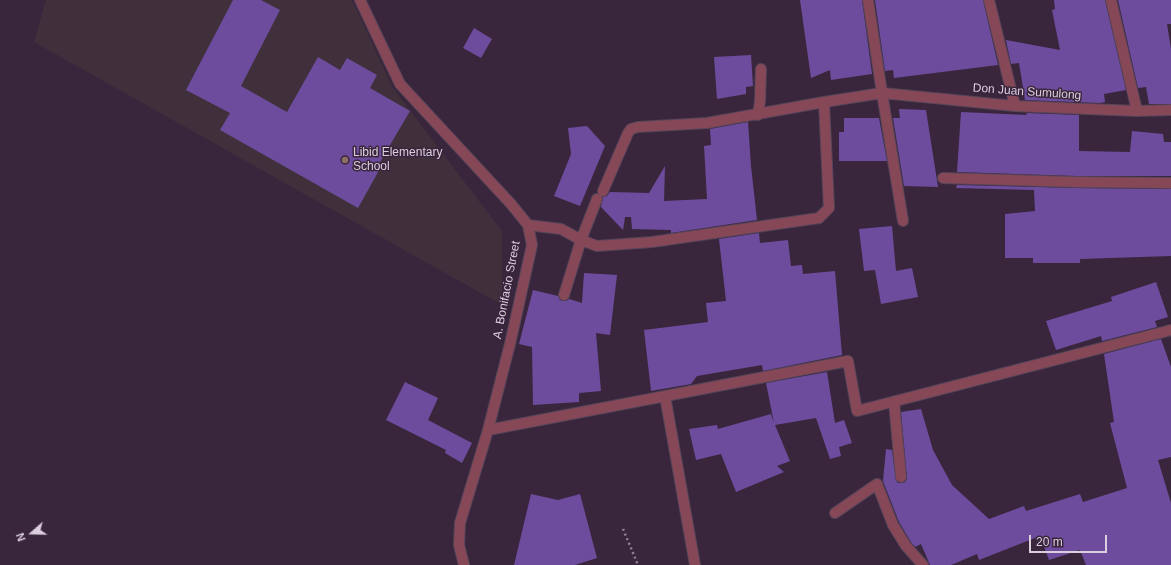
<!DOCTYPE html>
<html>
<head>
<meta charset="utf-8">
<style>
	body { margin:0 }
	#map { position:relative; width:1171px; height:565px; overflow:hidden; background:#39263d; font-family:Arial,sans-serif }
	canvas { display:block }
	.north { position:absolute; left:12px; top:513px; width:40px; height:40px; -webkit-text-stroke:3px #39263d; paint-order:stroke; rotate:250deg; font-size:11px; font-weight:700; line-height:16px; text-align:center; color:#dbcedd }
	.north::after { content:''; display:block; margin:auto; width:14px; height:18px; background:#dbcedd; clip-path:polygon(50% 0,100% 100%,50% 72%,0 100%) }
	.scale { position:absolute; left:1029px; top:535px; width:78px; height:18px; box-sizing:border-box; border:2px solid #dbcedd; border-top:0; padding-left:5px; font-size:12px; line-height:14px; white-space:nowrap; color:#dbcedd; -webkit-text-stroke:3px #39263d; paint-order:stroke }
</style>
</head>
<body>
<div id="map">
<canvas width="1171" height="565"></canvas>
<div class="north">N</div>
<div class="scale">20 m</div>
</div>
<script>
const g = document.querySelector('canvas').getContext('2d');
g.lineJoin = 'round';
function fill(path, color) { g.fillStyle = color; g.fill(path, 'evenodd'); }
function strokePath(path, color, width, dash) { g.strokeStyle = color; g.lineWidth = width; g.lineCap = dash ? 'butt' : 'round'; g.setLineDash(dash || []); g.stroke(path); }
function drawText(font, color, halo, rows, align = 'center') {
  g.font = font + ' Arial,sans-serif'; g.lineWidth = 3; g.setLineDash([]); g.textBaseline = 'middle'; g.strokeStyle = halo; g.fillStyle = color; for (const [text, x, y, turn = 0] of rows) {
    g.save(); g.translate(x, y); g.rotate((+turn || 0) * Math.PI / 180); g.textAlign = isNaN(turn) ? turn : align; if (halo) g.strokeText(text, 0, 0); g.fillText(text, 0, 0); g.restore();
  }
}
fill(new Path2D(`
	M46,0h306l41,88 109,143v74l-468,-263z`), '#3f303c');
fill(new Path2D(`
	M233,0h28l19,10 -39,76 46,26 31,-55 22,13 7,-12 30,17 -7,13 40,23 -31,53 3,1 -24,43 -138,-78 10,-17 -44,-23z
	M800,0h62l10,74 -41,6 -1,-10 -19,8z
	M875,0h108l15,65 -104,13 -1,-8 -8,1z
	M1054,0h51l21,90 -22,4 1,8 -5,1 -75,-3 -6,-37 -8,1 -5,-24 54,10 -8,-40 3,-1z
	M1118,0h53v24h-4l4,25v55h-22l-3,-17 -8,1z
	M474,28l18,11 -11,19 -18,-10z
	M751,55l2,31 -7,1v7l-29,5 -3,-42z
	M899,109l27,1 12,77 -34,-1 -11,-68h7z
	M961,112l66,3 -1,-2 53,2v36l51,1 2,-21 31,3 1,8h7v34h-95l-119,-4z
	M844,118h35l8,43h-48v-29h5z
	M748,122l3,44 6,54 -86,13v-3l-39,-1 -1,-12h-6l-2,13 -22,-23 2,-10 4,-1 3,-4 39,1 16,-27 -1,35 43,-2 -3,-53 7,-1 -1,-16z
	M587,126l18,20 -25,60 -26,-10 17,-42 -3,-26z
	M957,185l119,3 95,1v67l-91,3v4h-47v-5h-28v-44l30,-3 -1,-21 -78,-2z
	M892,226l4,45 16,-3 6,29 -37,7 -6,-34 -11,1 -5,-42z
	M759,233l1,10 28,-3 3,26 11,-1 1,9 32,-3 7,84 -79,16 -1,-6 -65,11 -6,8 -40,7 -7,-61 64,-8 -2,-19 20,-2 -7,-62z
	M584,273l33,2 -7,60 -14,-2 5,58 -22,2v9l-46,3 -1,-58 -13,-3 14,-54 25,6 2,4 2,1h4l3,-2 13,4z
	M1156,282l12,35 -13,4 2,6 -55,14 -1,-5 -45,14 -10,-29 66,-20 -1,-4z
	M1161,339l10,28v90l-13,3 13,43v62h-85l-6,-15 -31,10 -9,-24 -61,24 -2,-6 -26,11h-21l-9,-21 -6,3 -4,-5 -12,-20 -16,-41 3,-32 6,1 4,30 2,3h3l4,-1 2,-3 -6,-67 20,-3 12,41 19,35 37,34 35,-13 2,5 54,-17 3,8 44,-14 -17,-65 4,-1 -10,-68z
	M827,372l8,51 9,-3 8,23 -13,4 2,9 -11,3 -14,-41 -41,7 15,36 -13,5 7,6 -48,20 -15,-38 -25,6 -7,-31 28,-4 1,4 53,-15 3,9 -8,-40z
	M405,382l33,16 -10,22 44,23 -10,20 -17,-10 1,-3 -60,-30z
	M531,494l27,6 22,-6 17,64 -22,7h-61z`), '#6e4c9d');
const service = new Path2D(`
	M758,115l2,-14 1,-32
	M894,402l7,75
	M835,513l42,-29 16,41 13,21 17,19`);
const minor = new Path2D(`
	M360,0l40,84 111,120 17,21 4,20 -22,99 -22,86 -28,93 -1,22 5,20
	M868,0l14,93 21,128
	M989,0l26,106
	M1111,0l26,111
	M943,178l133,4 95,1
	M603,191l25,-58 3,-4 7,-2 69,-4 117,-21 58,-9 133,13 122,5 34,-1
	M528,225l33,4 20,11 16,6 55,-4 167,-24 10,-10 -5,-106
	M564,295l17,-55 16,-41
	M665,396l30,169
	M488,430l360,-69 9,50 314,-81`);
strokePath(service, '#56445a', 12);
strokePath(minor, '#56445a', 12);
strokePath(new Path2D(`
	M623,529l15,36`), '#908093', 2.5, [2, 3]);
strokePath(service, '#864857', 10);
strokePath(minor, '#864857', 10);
for (const [x, y, r, color] of [
	[345,160,4,"#8d6e63"]
]) { const dot = new Path2D(); dot.arc(x, y, r, 0, 2 * Math.PI); g.fillStyle = color; g.fill(dot); strokePath(dot, '#39263d', 1.5); }
drawText('12px', '#dbcedd', '#39263d', [
	["Don Juan Sumulong",1027,92,4],
	["A. Bonifacio Street",507,290,-79]
]);
drawText('12px', '#dbcedd', '#39263d', [
	["Libid Elementary",353,153],
	["School",353,167]
], 'left');
</script>
</body>
</html>
